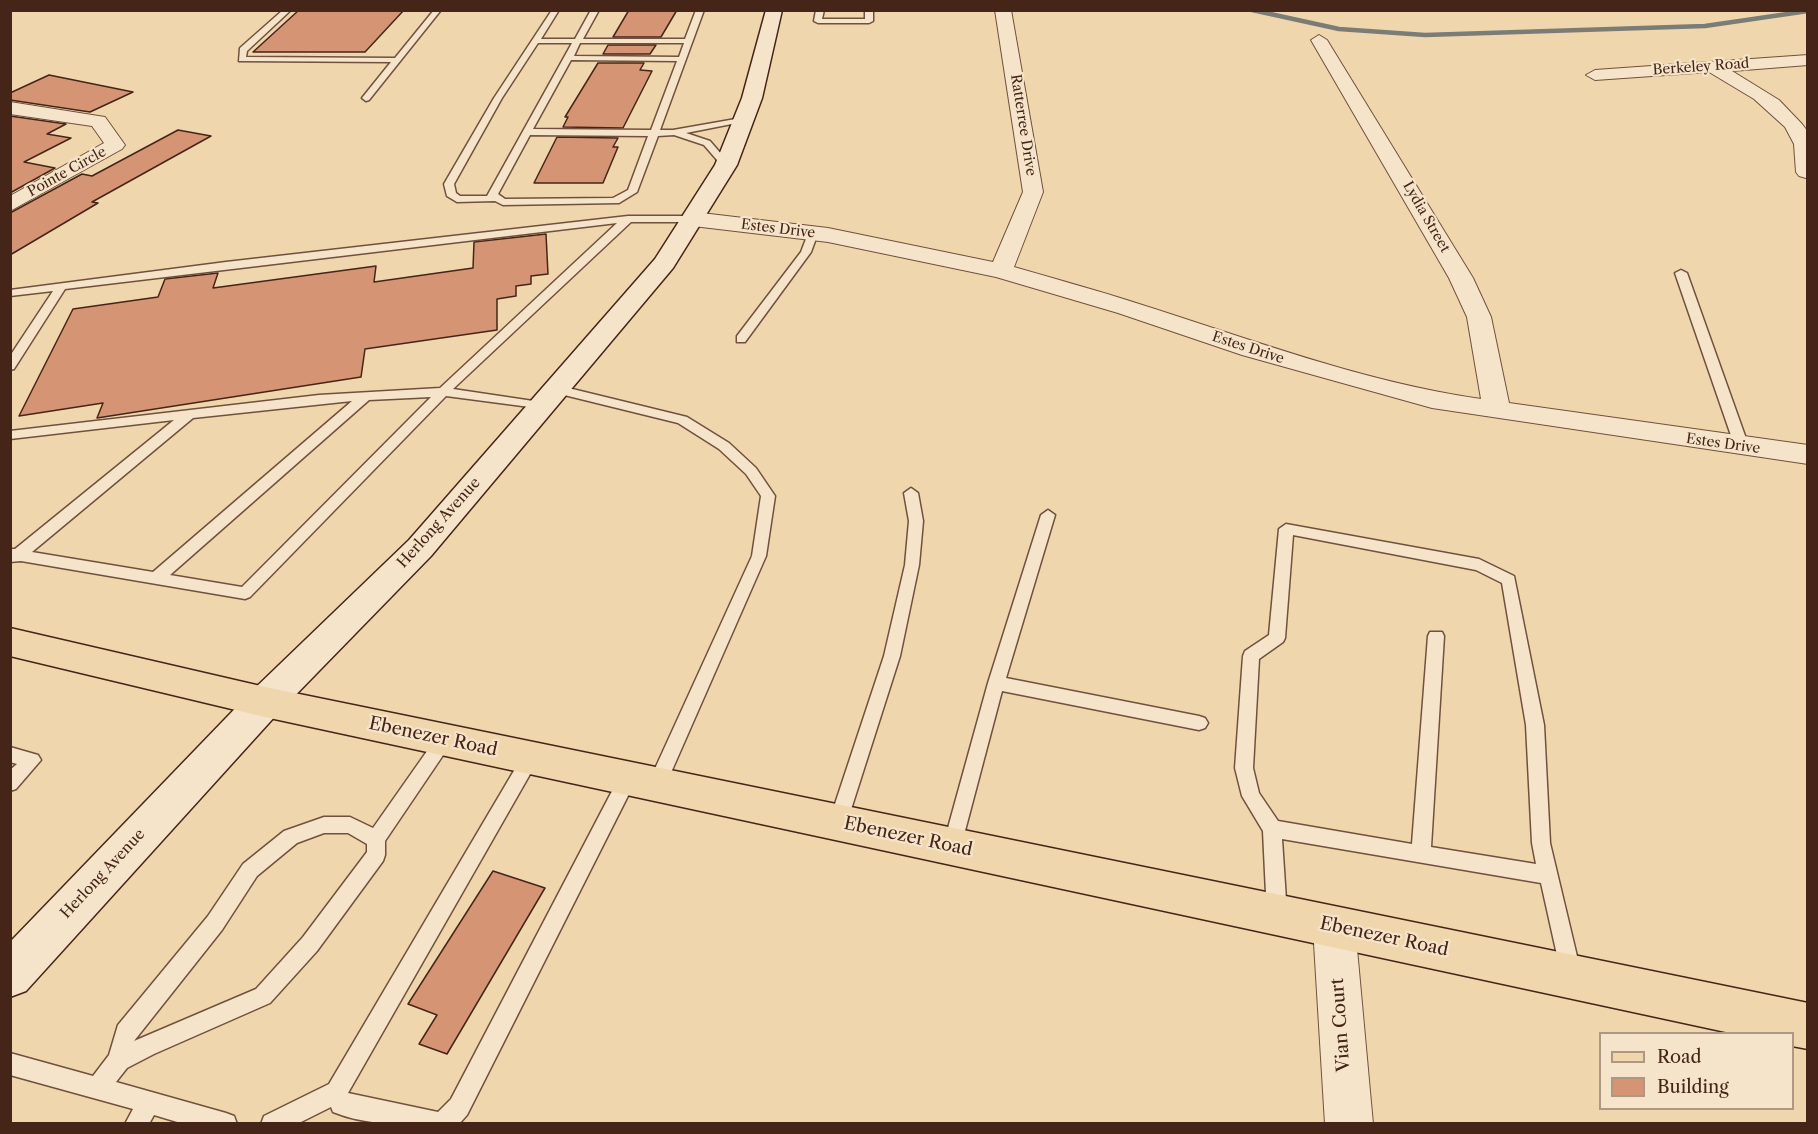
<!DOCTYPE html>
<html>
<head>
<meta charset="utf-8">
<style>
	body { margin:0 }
	#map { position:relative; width:1818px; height:1134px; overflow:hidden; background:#f0d6ad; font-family:"Libre Caslon Text",serif }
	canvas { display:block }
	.frame { position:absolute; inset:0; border:12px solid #452518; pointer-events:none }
	.legend { position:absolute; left:1599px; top:1032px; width:195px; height:78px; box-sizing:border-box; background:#f5e4ca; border:2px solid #af9883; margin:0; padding:8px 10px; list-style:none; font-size:18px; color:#452518 }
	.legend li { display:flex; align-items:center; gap:12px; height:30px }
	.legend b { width:30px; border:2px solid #af9883 }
</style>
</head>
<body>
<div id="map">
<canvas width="1818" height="1134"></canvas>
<div class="frame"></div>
<ul class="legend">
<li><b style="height:8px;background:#f0d6ad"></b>Road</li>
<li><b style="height:16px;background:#d59474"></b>Building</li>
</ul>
</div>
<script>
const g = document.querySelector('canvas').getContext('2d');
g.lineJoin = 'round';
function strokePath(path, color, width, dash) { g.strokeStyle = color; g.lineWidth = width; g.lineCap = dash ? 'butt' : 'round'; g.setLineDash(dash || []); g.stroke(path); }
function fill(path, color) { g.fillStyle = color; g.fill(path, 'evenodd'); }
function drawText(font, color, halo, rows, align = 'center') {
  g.font = font + ' "Libre Caslon Text",serif'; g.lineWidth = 4.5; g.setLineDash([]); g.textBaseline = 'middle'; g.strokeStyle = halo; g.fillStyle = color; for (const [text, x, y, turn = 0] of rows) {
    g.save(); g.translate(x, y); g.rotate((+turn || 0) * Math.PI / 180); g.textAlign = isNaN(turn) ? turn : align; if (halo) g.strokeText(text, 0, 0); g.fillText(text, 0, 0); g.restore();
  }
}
strokePath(new Path2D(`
	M1252,10l87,19 86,6 280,-9 103,-15`), '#7a7c76', 4.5);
const building = new Path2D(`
	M299,10h105l-39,42h-112z
	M629,10h48l-16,27h-48z
	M608,45h48l-6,9h-47z
	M598,63h46l-4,7 12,1 -29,57 -60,-1 5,-10h-3z
	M49,75l84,17 -43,20 -80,-12v-7z
	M10,116l56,8 -19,10 24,4 -47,24 31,6 -45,25z
	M178,130l33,6 -119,66 6,1 -88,52v-42l72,-39 10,2z
	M557,137l61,1 -5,9h5l-15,36h-69z
	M546,234l2,40 -17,2v8l-15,2v10l-19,3v31l-132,19 -4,28 -264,41 6,-15 -84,13 54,-107 85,-12 7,-18 53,-6 -5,15 163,-22 -2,16 99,-14 1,-26z
	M493,871l52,17 -98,166 -28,-10 18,-29 -29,-11z`);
fill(building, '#d59474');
strokePath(building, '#452518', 1.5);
const lane = new Path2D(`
	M283,10h8l-44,41 -1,6 149,1 39,-48h7l-72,90 -3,1 -4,-3 29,-36 -152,-1 1,-13z
	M552,10h7l-18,29h34l16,-29h8l-16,29h102l11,-29h8l-44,120h13l74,-13v4l-61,12 24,8 19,22v4h-6l-19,-22 -30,-10 -16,1 -21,56 -18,11 -116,2 -8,-4 -38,1 -10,-6 -3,-12 50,-86zM538,43h34l-85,153h-27l-4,-3 -2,-9 48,-86zM580,43h104l-5,14 -105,-1zM571,60l106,1 -26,69 -118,-1zM530,135l118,1 -20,54 -15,8 -108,1 -7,-5z
	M816,10h8l-2,9h43v-9h8v11l-4,2h-51l-4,-2z
	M628,216h65l5,3 -5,3h-62l-178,167 87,13 6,4 -1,3 -99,-13 -196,201 -5,2 -224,-38 -11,1v-13h5l159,-129 -164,19v-8l309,-36 121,-7 177,-165 -552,66 -51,80 -4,1v-14l43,-65 -43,5v-6l216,-28zM431,397l-189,190 -72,-12 199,-175zM352,401l-199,171 -121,-20 161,-134z
	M809,231l9,2 -7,19 -66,90h-8v-6l64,-84z
	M1681,270l6,3 62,174 -2,3 -5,1 -7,-4 -60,-174z
	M556,385l131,32 42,26 27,25 19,28 -9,60 -100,228 -3,6 -6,2 -6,-2 -3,-6 104,-228 9,-60 -15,-22 -27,-25 -41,-26 -126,-31v-6z
	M911,488l7,5 5,28 -4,44 -19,91 -53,166 -2,6 -7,2 -7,-2 -2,-6 55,-166 21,-91 4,-44 -5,-28z
	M1048,510l7,5 -49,163 193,38 6,2 3,5 -3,5 -6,2 -197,-39 -41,155 -2,6 -7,3 -7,-3 -2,-6 45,-163 53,-168z
	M1286,524l193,35 35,17 30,149 6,118 31,130 -3,7 -7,3 -7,-3 -3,-7 -20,-90 -259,-44 5,76 -3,7 -7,3 -7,-3 -3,-7 -4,-84 -21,-35 -7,-28 8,-112 2,-5 24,-16 10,-106zM1293,535l183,35 26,13 24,142 6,118 4,21 -105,-17 13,-211 -2,-4h-12l-2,4 -16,208 -134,-23 -19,-28 -6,-25 6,-109 24,-17 2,-4z
	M445,732l6,2 3,5 -69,102v14l-2,6 -66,90 -47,52 -116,51 -27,14 -11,14 110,31 8,3 3,8h-53l-30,-9 -5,9h-24l8,-15 -123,-34v-22l83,23 16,-21 9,-30 90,-109 35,-52 41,-33 40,-14h26l23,11 66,-94zM324,833h24l19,11v8l-64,85 -47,52 -122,52 88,-111 35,-54 40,-33z
	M10,747l28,8 3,5 -25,29 -6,2v-21l7,-6 -7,-2z
	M531,749l6,3 3,5 -3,5 -189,331 90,19 13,-13 171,-327 6,-2 6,2 3,6 -3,6 -167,331 -8,9c-42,0 -87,4 -126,-12l-2,-5 -34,17h-36l3,-8 65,-32 196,-332z`);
const street = new Path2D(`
	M995,10h16l32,182 -29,75c41,12 82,23 122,36 114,36 227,79 345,96l-14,-82 -18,-39 -138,-238 8,-5 8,5 146,238 18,39 18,86 299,42v19l-376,-56 -190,-53 -124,-42 -122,-36 -168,-35 -135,-16 -8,-2 -3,-5 3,-5 8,-2 135,16 165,34 30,-70z
	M1808,55v10l-76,6 47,29 23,24 6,8 -2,46 -7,-2 -3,-4 -2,-28 -9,-17 -31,-28 -45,-27 -114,8 -9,-5 9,-5z
	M10,102l95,15 20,28 -3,4 -112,62v-15l94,-53 -12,-17 -82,-12z
	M1334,907l15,6 6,14 18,197h-48l-12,-197 6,-14z`);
const secondary = new Path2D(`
	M766,10h16l-20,88 -25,67 -64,103 -242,288 -153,157 -252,278 -16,6v-55l242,-251 157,-151 246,-281 60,-94 27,-67z`);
const primary = new Path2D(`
	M10,628l255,59 1543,316v46l-16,-3v-12h-57l-1470,-317 -255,-61z`);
strokePath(lane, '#70513d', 3);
strokePath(street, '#70513d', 2);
strokePath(secondary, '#452518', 3);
strokePath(primary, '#452518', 3);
fill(lane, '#f5e4ca');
fill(street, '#f5e4ca');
fill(secondary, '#f5e4ca');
fill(primary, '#f0d6ad');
drawText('14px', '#452518', '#f5e4ca', [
	["Berkeley Road",1701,67,-4],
	["Ratterree Drive",1023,125,81],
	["Pointe Circle",67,172,-29],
	["Lydia Street",1426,217,60],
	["Estes Drive",778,229,7],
	["Estes Drive",1248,348,18],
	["Estes Drive",1723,444,8]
]);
drawText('15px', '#452518', '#f5e4ca', [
	["Herlong Avenue",439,523,-48],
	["Herlong Avenue",103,874,-47]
]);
drawText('18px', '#452518', '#f5e4ca', [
	["Ebenezer Road",433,737,12],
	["Ebenezer Road",908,837,12],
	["Ebenezer Road",1384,937,12],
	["Vian Court",1341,1025,-94]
]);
</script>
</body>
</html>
